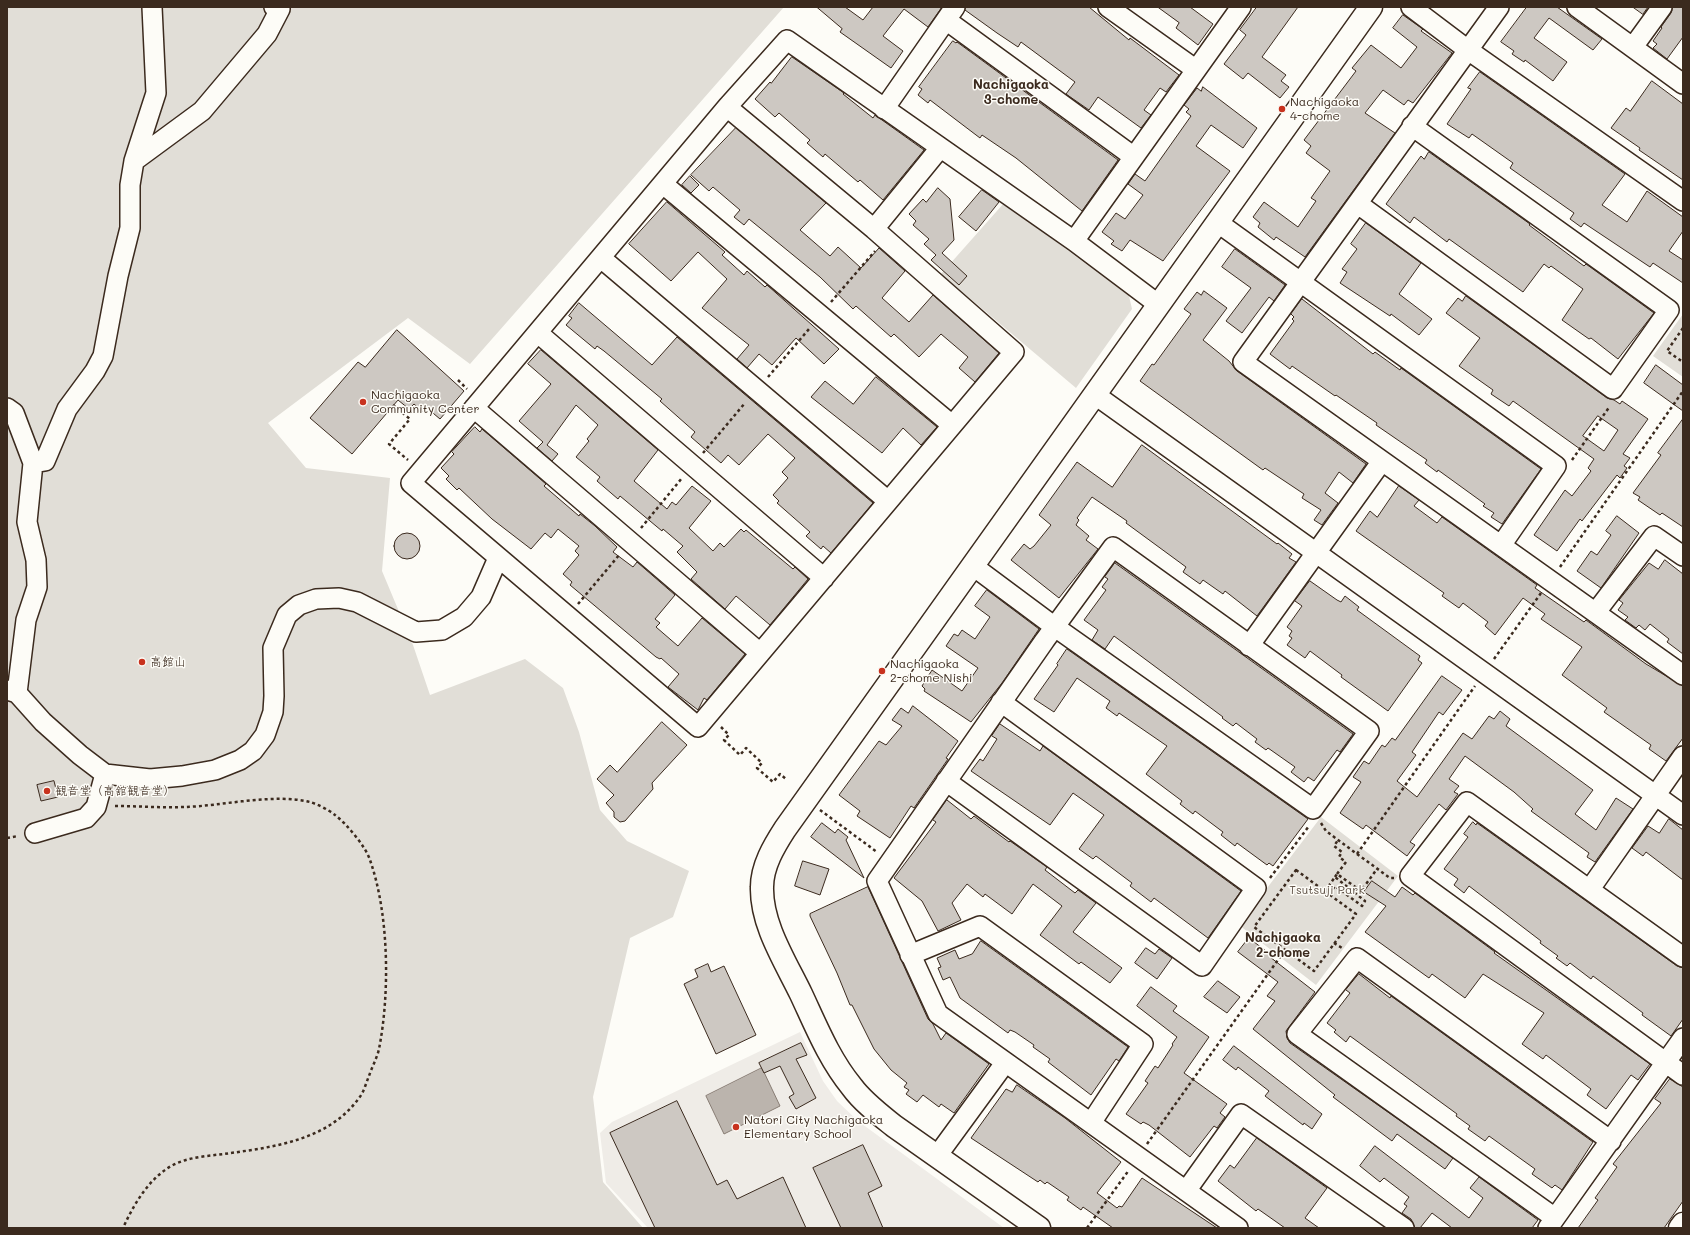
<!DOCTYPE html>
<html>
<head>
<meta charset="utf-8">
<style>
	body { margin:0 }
	#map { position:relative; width:1690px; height:1235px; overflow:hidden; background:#fdfcf7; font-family:Mali,sans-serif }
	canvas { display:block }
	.frame { position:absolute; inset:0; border:8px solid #3b2a1e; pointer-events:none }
</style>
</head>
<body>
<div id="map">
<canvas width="1690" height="1235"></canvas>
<div class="frame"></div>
</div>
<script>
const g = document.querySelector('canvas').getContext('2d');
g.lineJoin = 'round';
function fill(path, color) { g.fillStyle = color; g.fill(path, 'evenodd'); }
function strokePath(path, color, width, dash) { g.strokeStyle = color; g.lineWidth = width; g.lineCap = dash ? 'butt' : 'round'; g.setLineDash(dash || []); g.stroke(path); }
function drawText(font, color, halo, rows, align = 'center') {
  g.font = font + ' Mali,"Klee One",sans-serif'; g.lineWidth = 3; g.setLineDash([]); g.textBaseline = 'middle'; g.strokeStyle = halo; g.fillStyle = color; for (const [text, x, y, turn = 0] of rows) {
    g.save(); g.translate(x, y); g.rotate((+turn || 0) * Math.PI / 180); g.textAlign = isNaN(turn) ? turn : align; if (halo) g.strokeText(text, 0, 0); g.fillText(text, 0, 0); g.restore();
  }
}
fill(new Path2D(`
	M800,1032l23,49 14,20 21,20 146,107h-356l-42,-45 -6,-50 12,-11z`), '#efece7');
fill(new Path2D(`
	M7,7h777l-314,357 -62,-46 -140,105 38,45 84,10 -8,93 31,74 17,50 95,-36 38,29 16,44 21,78 27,31 62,30 -16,46 -43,21 -37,159 10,85 40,46h-636z
	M1004,203l125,93 3,13 -56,79 -135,-114z
	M1683,314v63l-30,-21z
	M1321,817l77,59 -82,109 -77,-60z`), '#e1ded7');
const water = new Path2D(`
	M762,1068l18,38 -56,28 -18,-38z`);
fill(water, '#bbb4ad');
strokePath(water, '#887d74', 1);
const building = new Path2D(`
	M817,7h28l18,13 10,-13h69l-14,20 -24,-18 -21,27 20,15 -12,17 -51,-36 2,-3z
	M966,7h123l40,33 1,-2 49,37 -13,17 -6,-4 -16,22 7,5 -10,13 -43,-31 -9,13 -23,-16 9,-12 -54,-40 -3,5 -21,-14 -32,-23z
	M1158,7h32l23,17 -15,21 -22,-17 3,-5z
	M1257,7h41l-36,50 24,18 -5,6 8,6 -9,11 -32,-25 -5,6 -19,-15 22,-29 -6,-5z
	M1527,7h30l45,32 -9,11 -44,-32 -15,20 33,24 -14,19 -28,-21 -1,2 -12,-8 2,-3 -13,-9z
	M1633,7h15l-5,7z
	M1673,7h10v30l-16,22 -14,-11 4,-4 -4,-3 9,-13 -1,-1 10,-14z
	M1403,15l20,14 -2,2 31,22 -39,50 -5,-3 -4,5 -21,-15 -18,23 30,20 -90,124 -29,-20 -2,3 -16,-13 2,-4 -7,-6 11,-15 34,25 18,-26 -5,-3 19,-27 -24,-18 5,-7 -7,-6 52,-69 -4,-3 19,-23 30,23 16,-21 -24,-19z
	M953,41l3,2 1,-1 161,118 -36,51 -66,-53 -34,-23 -2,3 -50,-38 -2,3 -10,-8 4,-6 -3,-2z
	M792,57l52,36 -1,1 30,24 2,-3 49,35 -41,50 -23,-20 -2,2 -33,-28 -2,3 -16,-14 3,-3 -31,-27 -4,4 -20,-18 15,-17 1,1z
	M1480,72l145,102 -23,31 25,17 20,-31 36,26v14l-14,20 14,9v23l-30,-20 -3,4 -66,-44 -3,4 -11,-8 4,-6 -64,-45 3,-5 -41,-29 -3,4 -22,-14 24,-35 -3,-1z
	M1652,81l31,23v76l-44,-30 1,-2 -29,-20 15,-20 4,3z
	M1203,87l54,41 -14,20 -32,-23 -15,21 34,25 -67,90 -33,-21 -8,11 -11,-7 3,-3 -12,-9 14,-19 9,6 18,-24 -15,-11 7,-10 10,7 46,-65 -5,-4 3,-3 -5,-4 13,-17 4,3z
	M736,128l90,75 -26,27 30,26 8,-9 23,21 18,-20 26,23 -23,27 27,24 24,-27 66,58 -24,29 -16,-14 9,-11 -27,-23 -22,23 -25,-23 -3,3 -35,-31 -3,3 -33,-32 -71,-58 -5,6 -10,-8 6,-7 -27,-23 -4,4 -18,-16z
	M1429,152l101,72 -1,1 55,41 2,-2 68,49 -36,46 -27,-21 -2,1 -27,-19 21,-31 -32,-23 -2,2 -5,-4 -21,28 -74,-53 -2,3 -33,-25 -4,6 -24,-19 35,-48 3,3z
	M690,176l9,9 -8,8 -9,-8z
	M938,188l12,11 4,41 -12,13 25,23 -8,9 -28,-25 5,-5 -12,-11 5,-5 -16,-14 3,-4 -7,-7 14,-15 3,3z
	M982,190l17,12 -23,29 -17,-14z
	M667,202l58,50 -3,3 22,20 3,-4 18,16 2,-2 72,64 -15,15 -28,-26 -24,27 -13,-11 -12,14 -10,-9 12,-14 -47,-37 25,-29 -29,-27 -27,29 -42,-37z
	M1366,223l55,40 -22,31 33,25 -13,16 -28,-21 -1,2 -50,-33 7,-11 -5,-3 15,-20 -6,-5z
	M1235,249l50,36 -11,16 -5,-4 -27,36 -16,-12 25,-33 -29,-21z
	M1204,291l23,17 -24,32 26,21 8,10 129,93 -13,19 -14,-11 -14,21 13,10 -16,22 -8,-5 7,-10 -19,-12 2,-4 -39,-26 -2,2 -123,-89 12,-17 2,1 37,-51 -7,-5 13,-17 4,3z
	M1466,296l141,102 7,2 6,4 2,-3 26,18 -25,35 7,4 -6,8 3,2 -7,10 -3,-3 -35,46 -2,-2 -23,32 -23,-16 31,-45 7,6 19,-25 -3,-3 6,-9 -81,-58 -4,5 -18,-12 2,-4 -34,-24 21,-28 -34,-25 12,-15 4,3zM1598,416l20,14 -14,21 -21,-15z
	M1302,299l71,55 2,-2 25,18 1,-2 140,101 -39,55 -11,-7 3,-4 -11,-7 2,-2 -47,-34 -1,2 -12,-9 2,-3 -51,-35 1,-2 -41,-28 -1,1 -43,-30 -2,3 -20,-15 24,-33 -2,-2 2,-2 -3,-3z
	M579,303l73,62 25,-28 196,166 -42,50 -8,-7 -2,3 -15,-13 4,-4 -33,-29 2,-2 -6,-6 15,-17 -6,-6 13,-14 -27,-24 -29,31 -11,-10 -7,8 -30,-26 4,-5 -35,-31 2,-2 -58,-48 -7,-5 -2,3 -29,-24 6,-7 -3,-2z
	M397,330l67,61 -24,28 -13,-11 -4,4 -9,-8 -5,5 -11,-9 -46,54 -42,-36 48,-56 7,5z
	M541,350l117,100 -24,31 33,28 5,-7 4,3 16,-19 19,15 -22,27 24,23 7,-8 4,4 17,-18 3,3 2,-2 47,39 2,-2 13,12 -38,46 -34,-29 -11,13 -34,-30 6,-7 -20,-20 6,-6 -20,-17 -1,2 -42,-35 -2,3 -21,-18 3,-4 -24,-20 13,-16 -2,-2 11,-14 -22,-20 -29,40 11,9 -6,7 -15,-13 6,-6 -24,-21 32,-37 -23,-20z
	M1656,365l27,20v26l-39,-28z
	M876,377l61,50 -16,18 -18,-17 -21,25 -71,-56 14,-16 28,23z
	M1683,419v108l-21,-14 -2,2 -22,-15 2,-3 -7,-4 28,-38 -3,-2z
	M475,427l5,5 2,-3 64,55 -2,2 35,30 1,-2 15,12 22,21 -4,5 20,15 4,-5 38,33 -20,24 5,4 -4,4 22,19 24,-28 43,36 -38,46 -3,-2 -6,12 -30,-23 11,-13 -18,-16 -1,1 -4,-2 -86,-72 2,-3 -9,-8 16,-19 -4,-4 4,-5 -21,-17 -7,9 -6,-5 -14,16 -39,-30 -33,-31 -2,2 -11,-11 3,-3 -8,-8 13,-14 -2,-2z
	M1142,445l135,99 1,-1 14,11 -3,4 7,4 -39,54 -32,-25 -2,3 -20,-14 -3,4 -17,-12 3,-5 -60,-44 1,-2 -35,-24 -15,21 2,2 -3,5 13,11 -3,4 12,9 -39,49 -48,-38 13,-16 6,5 4,-3 17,-21 -12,-10 38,-53 35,25z
	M1399,486l20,14 -5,6 23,17 5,-6 95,68 -2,3 49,34 2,-2 60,44 37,22v52l-17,23 -17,-12 2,-4 -47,-33 3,-4 -45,-33 20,-28 -41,-28 4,-5 -22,-16 -28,37 -10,-9 3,-4 -25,-19 -4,5 -17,-12 2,-3 -88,-62 14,-20 7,6z
	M1617,516l22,17 -38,55 -24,-17 14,-20 6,4 14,-20 -5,-4z
	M394 546a13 13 0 1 1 26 0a13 13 0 1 1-26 0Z
	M1665,560l18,14v80l-16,-12 2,-3 -19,-15 -5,6 -6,-5 -3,3 -11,-8 3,-3 -10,-7 5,-7 -4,-3 30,-37 9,6z
	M1115,563l238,171 -13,18 -3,-2 -23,31 -6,-4 -4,5 -13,-10 4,-5 -27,-19 -2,2 -11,-8 2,-3 -21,-16 -3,3 -11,-8 1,-1 -109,-81 -9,13 -13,-9 6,-10 -14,-10 22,-30 -4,-3 6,-8 -3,-2z
	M1310,581l27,19 4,2 4,-6 14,11 -2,3 63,46 -2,4 4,3 -34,48 -47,-34 1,-2 -32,-24 -5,7 -18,-13 5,-7 -3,-2 3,-5 -5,-4 15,-21 -7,-5z
	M987,590l52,39 -37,54 -31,39 -47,-31 1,-2 -3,-3 10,-16 30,21 16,-23 -32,-22 8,-12 4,2 4,-6 13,9 15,-22 -15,-11z
	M1067,649l241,170 -35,47 -4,-3 -2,2 -30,-22 -2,3 -14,-11 2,-3 -28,-21 -2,3 -13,-10 2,-3 -36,-27 21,-28 -48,-33 -2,3 -11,-8 4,-7 -33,-23 -23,34 -20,-13 24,-34 -1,-1z
	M1442,676l20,14 -19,25 -4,-3 -27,40 4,3 -19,26 20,16 46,-64 9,6 17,-23 5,3 6,-8 10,8 -4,7 87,64 -18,24 21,16 20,-32 17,11 -38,53 -8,-5 2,-4 -58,-42 2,-2 -19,-17 -49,-36 -16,23 10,7 -5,6 4,2 -12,16 -7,-6 -29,38 5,3 -8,11 -41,-31 -3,4 -23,-16 21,-31 -8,-5 11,-16 5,3 13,-19 3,2 7,-9 3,2z
	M913,706l45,35 -12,17 2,1 -34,49 -3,-2 -21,32 -33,-22 3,-5 -21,-16 40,-54 7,4 16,-19 -10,-6 9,-12 7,5z
	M662,722l25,23 -35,38 1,6 -28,32 -5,1 -6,-5v-5l-8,-9 8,-8 -17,-16 13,-14 7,7z
	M1000,724l40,27 3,-5 198,145 -33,47 -54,-40 -3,4 -21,-16 2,-3 -36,-27 -3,3 -14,-10 25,-34 -31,-22 -23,32 -79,-54 9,-12 3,2 14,-22 -5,-3z
	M54,781l4,16 -17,4 -4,-16z
	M947,800l24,19 3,-3 35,26 1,-1 37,26 -2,3 30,23 3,-3 18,13 -23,29 49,36 -12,15 -29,-21 -2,2 -39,-29 22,-29 -29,-22 -21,30 -27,-20 -2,3 -16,-13 -15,19 9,17 -23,11 -16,-30 -28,-23 42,-56 -3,-2z
	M1669,819l14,11v50l-37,-28 -3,4 -11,-8 16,-22 11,7z
	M1473,822l3,3 1,-2 200,143 6,2v51l-12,17 -29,-21 1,-2 -50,-37 -2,3 -21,-16 -3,3 -11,-8 2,-2 -18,-13 1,-2 -72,-55 -5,7 -10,-8 4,-6 -14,-10 24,-32 -4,-3z
	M822,823l13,10 3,-4 10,8 -2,3 18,38 -53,-41z
	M803,861l26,8 -9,26 -25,-9z
	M1372,881l23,16 7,-10 11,8 2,-2 80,59 -1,1 156,111 -12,16 -7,-5 -25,34 -19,-14 4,-6 -45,-34 -3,4 -21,-15 22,-31 -61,-39 -18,24 -33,-24 -3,4 -64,-46 21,-26 -22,-14z
	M868,887l60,132 5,5 8,16 5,-7 43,31 -35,49 -13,-9 -2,3 -16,-12 -6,7 -11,-8 3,-4 -5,-3 3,-4 -16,-13 -17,-21 -22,-44h-2l-13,-32 -27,-57v-2z
	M1249,938l22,17 -1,2 45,35 -29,39 1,7 3,5 163,115 -8,11 -48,-35 -5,7 -59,-44 2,-2 -82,-66 22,-28 -8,-5 11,-14 -40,-30z
	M981,941l147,106 -9,14 -3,-2 -25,36 -43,-33 2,-3 -17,-12 1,-2 -19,-13 -5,-2 -2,3 -48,-35 -10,-21 -7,3 -5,-12 3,-1 -4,-9 18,-8 4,9 13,-5z
	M1146,948l9,6 4,-5 13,9 -15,21 -22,-16z
	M708,964l3,8 13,-6 32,69 -40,19 -32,-70 14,-7 -3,-7z
	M1359,974l31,24 1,-2 202,146 -31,48 -7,-5 -3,3 -20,-14 3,-5 -46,-33 -4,5 -17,-12 2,-3 -14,-10 1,-2 -107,-78 -4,6 -12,-10 2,-2 -9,-7 23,-30 -4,-3z
	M1218,981l22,16 -13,16 -23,-16z
	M1151,987l26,19 -4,5 36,26 -25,36 43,31 -7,9 5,4 -8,11 -3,-2 -24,31 -41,-32 -6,-3 -2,2 -15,-10 22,-31 -3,-2 10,-15 3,2 15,-23 -1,-1 5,-7 -40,-31z
	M801,1043l6,12 -11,4 20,39 -20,11 -7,-12 5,-3 -14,-28 -16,7 -5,-10z
	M1234,1046l88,68 -10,15 -8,-6 -1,2 -38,-29 4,-5 -31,-24 -2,3 -13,-10z
	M1670,1079l13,8v114l-19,27h-86l20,-28 -3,-2 22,-31 -4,-3 48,-61 -6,-4z
	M1017,1085l48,33 56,44 -24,31 20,15 2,-2 3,1 20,-29 75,50h-104l-30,-21 -2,3 -14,-10 2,-3 -22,-15 -2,2 -5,-4 -2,2 -67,-44 35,-49 6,3z
	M677,1101l40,84 10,-5 10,19 46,-22 23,51h-151l-45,-95z
	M1257,1138l70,50 -22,30 14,10h-34l-27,-19 -2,2 -38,-30 12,-16 4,3z
	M863,1145l19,41 -14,7 15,35h-42l-28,-60z
	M1375,1146l94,72 14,-20 -13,-10 9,-11 59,43 -6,8h-80l-20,-15 -12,15h-5l-4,-9 -9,-6 5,-7 -3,-2 5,-7 -25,-19 -4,4 -20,-16z`);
fill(building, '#cdc8c2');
strokePath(building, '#3b2a1e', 1);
const street = new Path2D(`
	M1108,7l87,62
	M1411,7l57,43 215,151
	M1499,7c-85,119 -171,237 -256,355l440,313
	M1577,7l106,77
	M946,20l188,137
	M1633,47l29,-40
	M727,107l147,122 140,123 -316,375 -287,-244 316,-376 60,-67 287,201 85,64
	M884,109l71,-102
	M134,161l68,-50 65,-77 13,-25 -6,-2
	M663,184l289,241
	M1358,204l255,185 56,-79 -257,-184
	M1217,222l339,244 -54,78
	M874,229l66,-81
	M1074,241l167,-234
	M601,258l287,243
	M538,333l286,245
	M1094,394l589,421
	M7,408l7,5 19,50 -6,59 9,38 1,27 -11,33 -9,73
	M474,408l286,245
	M33,463l12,-2 22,-52 28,-38 8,-15 15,-80 12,-48v-43l4,-24 22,-68 -4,-86
	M973,566l82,61 258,182 56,-78 -256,-184 -68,93 -168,241 61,133 300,214
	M1596,612l58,-76 29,20
	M1249,646l133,-185
	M7,690l10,3 26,29 37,33 25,19 45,5 32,-3 33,-6 25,-10 13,-9 12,-16 8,-23 1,-16 -1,-48 14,-33 12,-10 17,-6 23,-1 18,4 59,30 26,-2 22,-13 17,-20 17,-39
	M946,781l256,185 54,-78 -255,-186
	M35,833l51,-15 10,-11 9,-33
	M1590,889l93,-133
	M910,955l70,-29 163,118 -52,79
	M1683,957l-216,-155 -57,74 273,199
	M937,1156l68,-93
	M1186,1191l55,-77 163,114
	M1555,1218l-258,-184 60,-76 254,183
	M1548,1228l135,-190`);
const secondary = new Path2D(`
	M1039,1228l-145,-102c-15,-12 -31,-24 -42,-39 -23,-28 -36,-61 -51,-93 -16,-33 -40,-70 -39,-107 0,-21 12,-41 23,-58l586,-822
	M1680,1228l3,-4`);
strokePath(street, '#3b2a1e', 22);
strokePath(secondary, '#3b2a1e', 25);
strokePath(new Path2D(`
	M831,302l44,-51
	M1683,328l-16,23 16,11
	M768,377l41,-48
	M458,380l9,9
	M393,405l17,14 -21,25 19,16
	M703,453l42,-50
	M1572,460l38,-54
	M641,528l41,-50
	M1560,567l123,-176
	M578,604l42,-50
	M1494,659l47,-66
	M721,727l8,8 -5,5 16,15 6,-7 16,15 -5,5 16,14 7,-8 6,5
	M115,806c23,0 46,2 69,1 39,-1 88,-14 126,-5 7,2 19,8 25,13 11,8 31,32 35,45 19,54 20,133 9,189 -2,9 -7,18 -10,27 -3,7 -5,16 -10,22 -31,43 -86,49 -135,56 -17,2 -35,3 -51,11 -24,13 -39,39 -50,63
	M820,810l57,42
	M1321,823l5,8 31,23 118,-168
	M7,838l11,-2
	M1357,854l33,24h4
	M1296,870l60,44 -42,57 -60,-44z
	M1337,874l9,-12 -7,-5 3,-5 -8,-6 4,-6
	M1335,877l2,-3 24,17 16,-22
	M1270,878l39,-52
	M1325,891l10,-14 30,24 -3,5 -27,-20 -6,8
	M1334,943l8,5
	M1147,1144l138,-194
	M1087,1228l42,-58`), '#3b2a1e', 2.5, [3, 3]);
strokePath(street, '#fdfcf7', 19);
strokePath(secondary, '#fdfcf7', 22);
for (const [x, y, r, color] of [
	[1282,109,4,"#c8321e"],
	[363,402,4,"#c8321e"],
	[142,662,4,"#c8321e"],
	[882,671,4,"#c8321e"],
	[47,791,4,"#c8321e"],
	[736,1127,4,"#c8321e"]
]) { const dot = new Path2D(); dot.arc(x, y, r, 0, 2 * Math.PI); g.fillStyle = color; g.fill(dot); strokePath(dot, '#fdfcf7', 1.5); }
drawText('12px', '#3b2a1e', '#fdfcf7', [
	["Nachigaoka",1290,102],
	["4-chome",1290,116],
	["Nachigaoka",371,395],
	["Community Center",371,409],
	["高館山",150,662],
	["Nachigaoka",890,664],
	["2-chome Nishi",890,678],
	["観音堂（高舘観音堂）",55,791],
	["Natori City Nachigaoka",744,1120],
	["Elementary School",744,1134]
], 'left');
drawText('12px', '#64574c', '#fdfcf7', [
	["Tsutsuji Park",1327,890]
]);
drawText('bold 13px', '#3b2a1e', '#fdfcf7', [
	["Nachigaoka",1011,85],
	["3-chome",1011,100],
	["Nachigaoka",1283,938],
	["2-chome",1283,953]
]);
</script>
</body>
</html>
